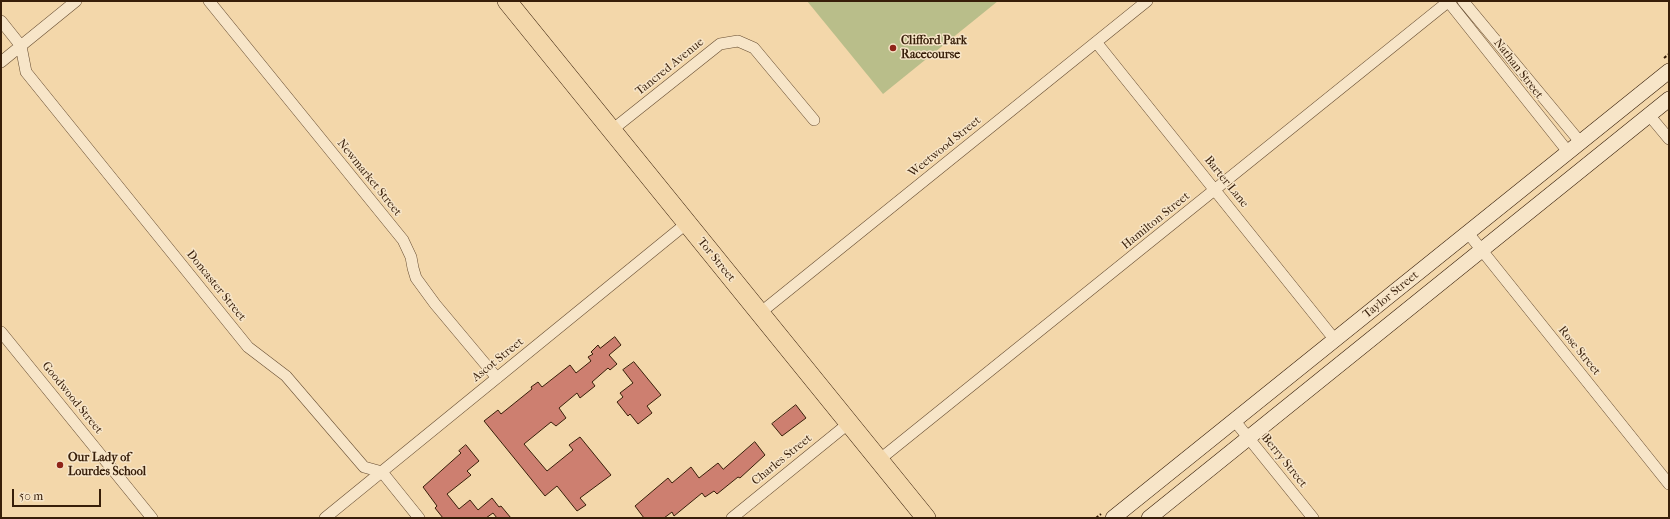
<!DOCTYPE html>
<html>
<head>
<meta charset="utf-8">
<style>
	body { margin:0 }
	#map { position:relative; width:1670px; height:519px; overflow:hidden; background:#f3d7aa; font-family:"IM FELL French Canon",serif }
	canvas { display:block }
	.frame { position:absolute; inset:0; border:2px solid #371e09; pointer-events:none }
	.scale { position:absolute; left:12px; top:489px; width:89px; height:18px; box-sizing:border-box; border:2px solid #371e09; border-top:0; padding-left:5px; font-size:12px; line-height:14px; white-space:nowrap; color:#371e09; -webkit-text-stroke:3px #f7e5c8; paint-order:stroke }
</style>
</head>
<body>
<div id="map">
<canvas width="1670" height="519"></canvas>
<div class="frame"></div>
<div class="scale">50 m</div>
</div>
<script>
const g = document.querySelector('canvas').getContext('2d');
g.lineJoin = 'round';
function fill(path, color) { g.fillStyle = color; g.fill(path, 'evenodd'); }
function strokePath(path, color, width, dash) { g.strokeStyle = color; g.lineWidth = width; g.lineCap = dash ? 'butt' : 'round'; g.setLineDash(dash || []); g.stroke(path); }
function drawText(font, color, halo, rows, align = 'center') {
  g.font = font + ' "IM FELL French Canon",serif'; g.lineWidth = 3; g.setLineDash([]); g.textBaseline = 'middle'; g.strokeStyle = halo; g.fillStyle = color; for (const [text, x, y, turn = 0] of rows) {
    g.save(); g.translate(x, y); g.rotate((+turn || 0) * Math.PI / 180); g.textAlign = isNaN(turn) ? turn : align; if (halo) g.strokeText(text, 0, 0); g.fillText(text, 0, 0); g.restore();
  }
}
fill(new Path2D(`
	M807,1h191l-115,93z`), '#b9be8a');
const building = new Path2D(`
	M615,337l6,8 -12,10 8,9 -7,6 -2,-2 -16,14 3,4 -15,12 -3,-5 -18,15 7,10 -10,8 -5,-4 -27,22 23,27 26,-21 -4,-5 11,-8 31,38 -31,23 6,7 -9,6 -20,-25 -12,10 -61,-75 14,-11 3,4 31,-25 -1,-2 7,-5 4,5 28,-22 6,8 15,-12 -3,-4 5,-3 -2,-2 7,-7 2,3z
	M634,362l27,33 -14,11 5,7 -14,11 -8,-10 -2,2 -11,-14 6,-5 -3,-4 13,-10 -10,-13z
	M796,405l10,13 -24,18 -10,-12z
	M755,442l10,13 -25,23 -2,-1 -21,17 -3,-3 -9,6 -3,-4 -28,23 -2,-4 -8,6h-20l-9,-12 33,-28 4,5 19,-16 8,11 19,-15 5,6z
	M466,445l13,16 -12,10 4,4 -24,19 12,15 11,-9 8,10 14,-12 7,9 2,-1 10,12h-14l-4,-5 -7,5h-43l-8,-10 2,-2 -14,-19 38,-34 -2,-2z`);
fill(building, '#cd7f70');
strokePath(building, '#371e09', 1);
const street = new Path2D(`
	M209,1l194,239 8,17 2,11 3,10 19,26 62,74
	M1448,1l121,152
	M1463,1l118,142
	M1,21l20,25 5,26 222,275 38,29 78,91 18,5 37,46
	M1096,42l239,298
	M1,62l75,-61
	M1649,115l20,24
	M612,130l108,-86 18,-3 16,7 60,72
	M1468,233l201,251
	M760,313l387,-312
	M1,332l151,186
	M1234,420l79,98
	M879,460l570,-459
	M325,518l362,-295
	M732,518l117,-95`);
const secondary = new Path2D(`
	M1113,518l556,-447
	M1149,518l520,-419`);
const highway = new Path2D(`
	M507,1l419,517`);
strokePath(street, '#664c31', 12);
strokePath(secondary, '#371e09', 16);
strokePath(highway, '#371e09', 20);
strokePath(new Path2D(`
	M1664,58l5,-4
	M1096,518l5,-4`), '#371e09', 2, [3, 2]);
strokePath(street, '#f7e5c8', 11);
strokePath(secondary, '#f7e5c8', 15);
strokePath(highway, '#f3d7aa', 19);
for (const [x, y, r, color] of [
	[893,48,4,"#8f2418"],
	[60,465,4,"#8f2418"]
]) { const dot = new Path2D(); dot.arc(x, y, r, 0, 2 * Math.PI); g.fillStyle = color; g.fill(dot); strokePath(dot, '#f7e5c8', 1.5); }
drawText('bold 12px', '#371e09', '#f7e5c8', [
	["Clifford Park",901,41],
	["Racecourse",901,55],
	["Our Lady of",68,458],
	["Lourdes School",68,472]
], 'left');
drawText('12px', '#371e09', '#f7e5c8', [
	["Tancred Avenue",670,67,-39],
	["Nathan Street",1518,69,52],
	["Weetwood Street",945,147,-39],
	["Newmarket Street",369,178,51],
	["Barter Lane",1226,182,51],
	["Hamilton Street",1156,221,-39],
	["Tor Street",716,260,51],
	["Doncaster Street",216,286,51],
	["Taylor Street",1391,295,-39],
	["Rose Street",1579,351,51],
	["Ascot Street",498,360,-39],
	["Goodwood Street",72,398,51],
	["Charles Street",782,460,-39],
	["Berry Street",1284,461,51]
]);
</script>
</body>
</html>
